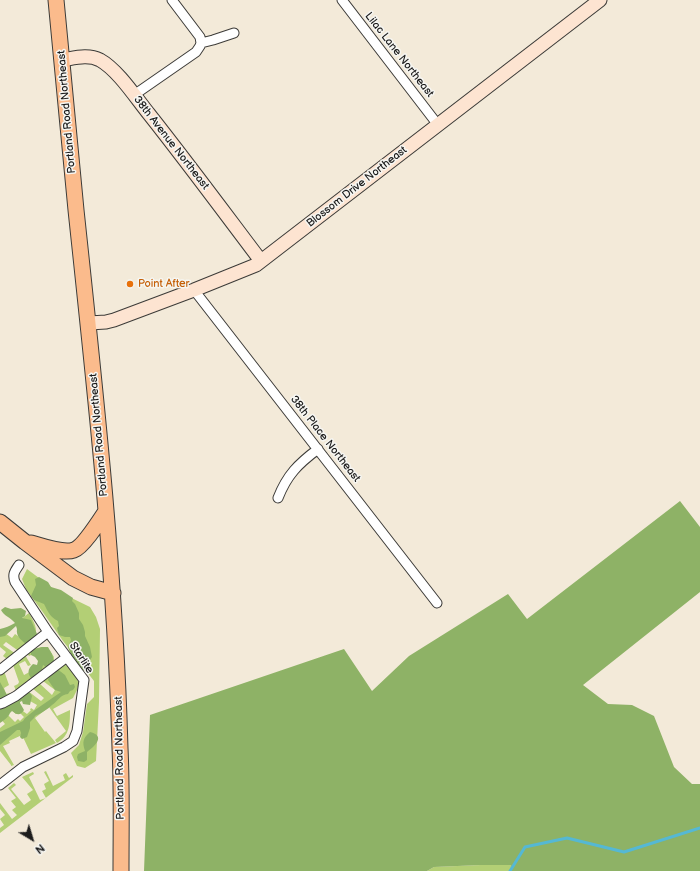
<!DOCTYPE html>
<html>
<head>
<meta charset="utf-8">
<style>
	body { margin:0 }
	#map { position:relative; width:700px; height:871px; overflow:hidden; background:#f3ead9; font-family:"Balsamiq Sans",sans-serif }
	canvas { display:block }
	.north { position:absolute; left:12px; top:819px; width:40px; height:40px; -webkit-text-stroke:3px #f6f6f2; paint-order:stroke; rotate:142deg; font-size:11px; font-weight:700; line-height:16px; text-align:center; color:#1c1c1c }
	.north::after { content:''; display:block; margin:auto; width:14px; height:18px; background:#1c1c1c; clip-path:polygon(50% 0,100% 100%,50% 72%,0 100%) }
</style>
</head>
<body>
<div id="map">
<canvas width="700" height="871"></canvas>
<div class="north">N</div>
</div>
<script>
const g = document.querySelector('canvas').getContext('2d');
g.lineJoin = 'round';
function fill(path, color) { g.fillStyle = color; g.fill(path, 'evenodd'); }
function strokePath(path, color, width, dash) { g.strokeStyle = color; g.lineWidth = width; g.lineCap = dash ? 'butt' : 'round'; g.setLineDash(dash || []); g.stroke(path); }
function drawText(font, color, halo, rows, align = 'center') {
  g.font = font + ' "Balsamiq Sans",sans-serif'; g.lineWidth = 3; g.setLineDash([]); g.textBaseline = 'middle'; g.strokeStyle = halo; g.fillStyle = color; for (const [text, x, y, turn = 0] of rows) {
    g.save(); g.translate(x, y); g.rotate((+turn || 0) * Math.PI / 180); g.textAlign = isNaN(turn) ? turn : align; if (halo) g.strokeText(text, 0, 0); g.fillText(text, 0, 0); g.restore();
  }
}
fill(new Path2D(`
	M27,569l28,21 35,17 6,10 4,12 -1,73 -3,59 -11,7 -8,-2 -6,-13 8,-8 4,-13 4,-28 7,-7v-16l-31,-40 -21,-30 -16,-22 -4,-10z
	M29,613c5,9 9,15 6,25l-19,-14 -11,9 7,5 3,-4 12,8 2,3 -9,7 -14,-10 -3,3 13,9 -8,6 -5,-4 3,-4 -6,-5v-12z
	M42,647l8,4 4,6 -1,6 -5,6 -34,26 -14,5v-27l4,-2 5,14 -5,3 2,6 4,-1 1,2 6,-2 -3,-7 4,-2 1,-2 -6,-17 12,-10 6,10 -3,1 -3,-5 -6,3 5,11 11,-6 1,2 5,-3 -6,-15 -6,3 -2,-3 7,-4z
	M65,664l10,11 4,8 -2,7 -4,8 -20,11 4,7 13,-6c0,13 0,26 -13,33l-2,-3 11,-9 -17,-24 -14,11 10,14 1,-1 10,12 -25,11 -9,-19 -13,6 1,2 -7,3 11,19 -3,1v-1l-11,-14v-23l5,-4 -5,-6 4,-7 11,11 3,-3 2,2 4,-4 -5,-5 -3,2 -8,-7 5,-3 14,10 4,-4h-1l1,-2 3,2 3,-5 -7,-4 -11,-2 9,-8 13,10 3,-3 -12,-10 7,-5 13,12 3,-5 -12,-9z
	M46,771l7,15 12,-6 -2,-5 3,-2 3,5 4,-3v2l-73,56v-5l4,-3 -4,-6 5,-4 -5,-6v-6l12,16 5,-4 -5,-5 4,-3 -5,-6 5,-3 -8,-10 6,-5 2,2 -5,4 13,16 7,-5 -4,-6 6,-4 -11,-13 11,-5 1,2 -5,3 11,23 6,-2 -4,-7 4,-2 -2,-5 5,-3 -5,-9z
	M481,865h30l1,6h-85l7,-4z`), '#b3cf75');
fill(new Path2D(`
	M680,501l20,26v65l-117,93 25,19 24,1 22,11 20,51 18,17h8v87h-188l-1,-6h-30l-47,2 -7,4h-283l6,-156 194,-66 28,42 37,-35 99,-62 19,25z
	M39,577l9,5 3,5 10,3 12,8 -1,3 3,3 4,9v6l4,6 2,7v4l5,11 2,10 -4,6v7c-3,0 -4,1 -7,-1 -3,-1 -12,-18 -13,-22l3,-7 -1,-3h-5l-6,-2 -2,-7 2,-2 -1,-5c-8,-4 -10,-9 -14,-17l-10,-4 -3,-4 5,-11 -1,-6z
	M5,607l6,2 10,-1 5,3 -1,5 -3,2 9,2 6,14 -1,6 -10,4c-6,-5 -10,-8 -9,-15l-1,-3 -11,10 -5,1v-8c5,-1 10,-3 15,-6 -5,-6 -11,-7 -14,-13z
	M42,647h6l4,7 4,14 9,7 5,10 4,-1 1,3 -2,3 -3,1 -2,3c-8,1 -10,7 -16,11 -4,4 -12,9 -17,11l-1,2 -4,4v6l-3,9 -5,2 -2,-2 1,-4 -1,-3h-3l-17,15v-13l23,-11 2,-3 10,-8 26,-18 -6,-2 -7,-10 3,-9 -5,-4 -3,-2 -1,4 1,6 -10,5c-6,-5 -6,-11 0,-16l4,1 1,-4 -3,-4 -4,-2v-5z
	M0,682l7,13v3l16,-5h7l2,3 -2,9 -7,-1 -1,-3 -2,1v1l4,7c-4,6 -7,5 -12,1l-2,2c-2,5 -6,7 -10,10z
	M90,732c16,4 5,14 -3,20v8l-3,2 -6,-1 -1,-4 1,-3 7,-3c-3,-9 -2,-13 5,-19z`), '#8eb266');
strokePath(new Path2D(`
	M510,871l15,-24 42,-9 57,14 76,-24`), '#55b8d4', 3);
const street = new Path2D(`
	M172,0l28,37 1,6
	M342,0l96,125
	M134,95l62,-43 4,-6 1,-3 12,-3 21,-7
	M194,290l243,313
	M278,498c9,-23 20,-34 40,-49
	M0,670l48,-38
	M0,704l3,-1 13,-7 51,-39
	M0,785l23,-18 41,-20 9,-6 4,-10 7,-51 -36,-48 -33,-50c-3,-8 0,-11 4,-17`);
const secondary = new Path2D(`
	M62,60c13,-2 26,-6 38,0 18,10 36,38 49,54 38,48 75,98 112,147
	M89,323l17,-1 8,-2 80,-30 62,-25 344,-265`);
const primary = new Path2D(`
	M56,0c7,70 13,140 20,210 19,179 39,358 44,538 2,41 1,82 1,123
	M0,522l25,20 48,36 18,9 22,6
	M31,543c11,3 32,11 43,7 9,-3 26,-30 32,-39`);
strokePath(street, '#3c3b38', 11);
strokePath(secondary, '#3c3b38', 15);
strokePath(primary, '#3c3b38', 17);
strokePath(street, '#fff', 9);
strokePath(secondary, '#fde4d1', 13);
strokePath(primary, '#fbbb8c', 15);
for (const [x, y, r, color] of [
	[130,284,4,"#e8710a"]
]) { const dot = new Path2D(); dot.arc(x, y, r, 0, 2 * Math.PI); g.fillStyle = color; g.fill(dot); strokePath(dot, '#f6f6f2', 1.5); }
drawText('11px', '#1c1c1c', '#f6f6f2', [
	["Lilac Lane Northeast",399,55,52],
	["Portland Road Northeast",67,112,-95],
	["38th Avenue Northeast",171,143,52],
	["Blossom Drive Northeast",357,187,-38],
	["Portland Road Northeast",99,435,-95],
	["38th Place Northeast",325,439,52],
	["Starlite",81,658,57],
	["Portland Road Northeast",120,758,-91]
]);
drawText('11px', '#c56008', '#f6f6f2', [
	["Point After",138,284]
], 'left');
</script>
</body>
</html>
